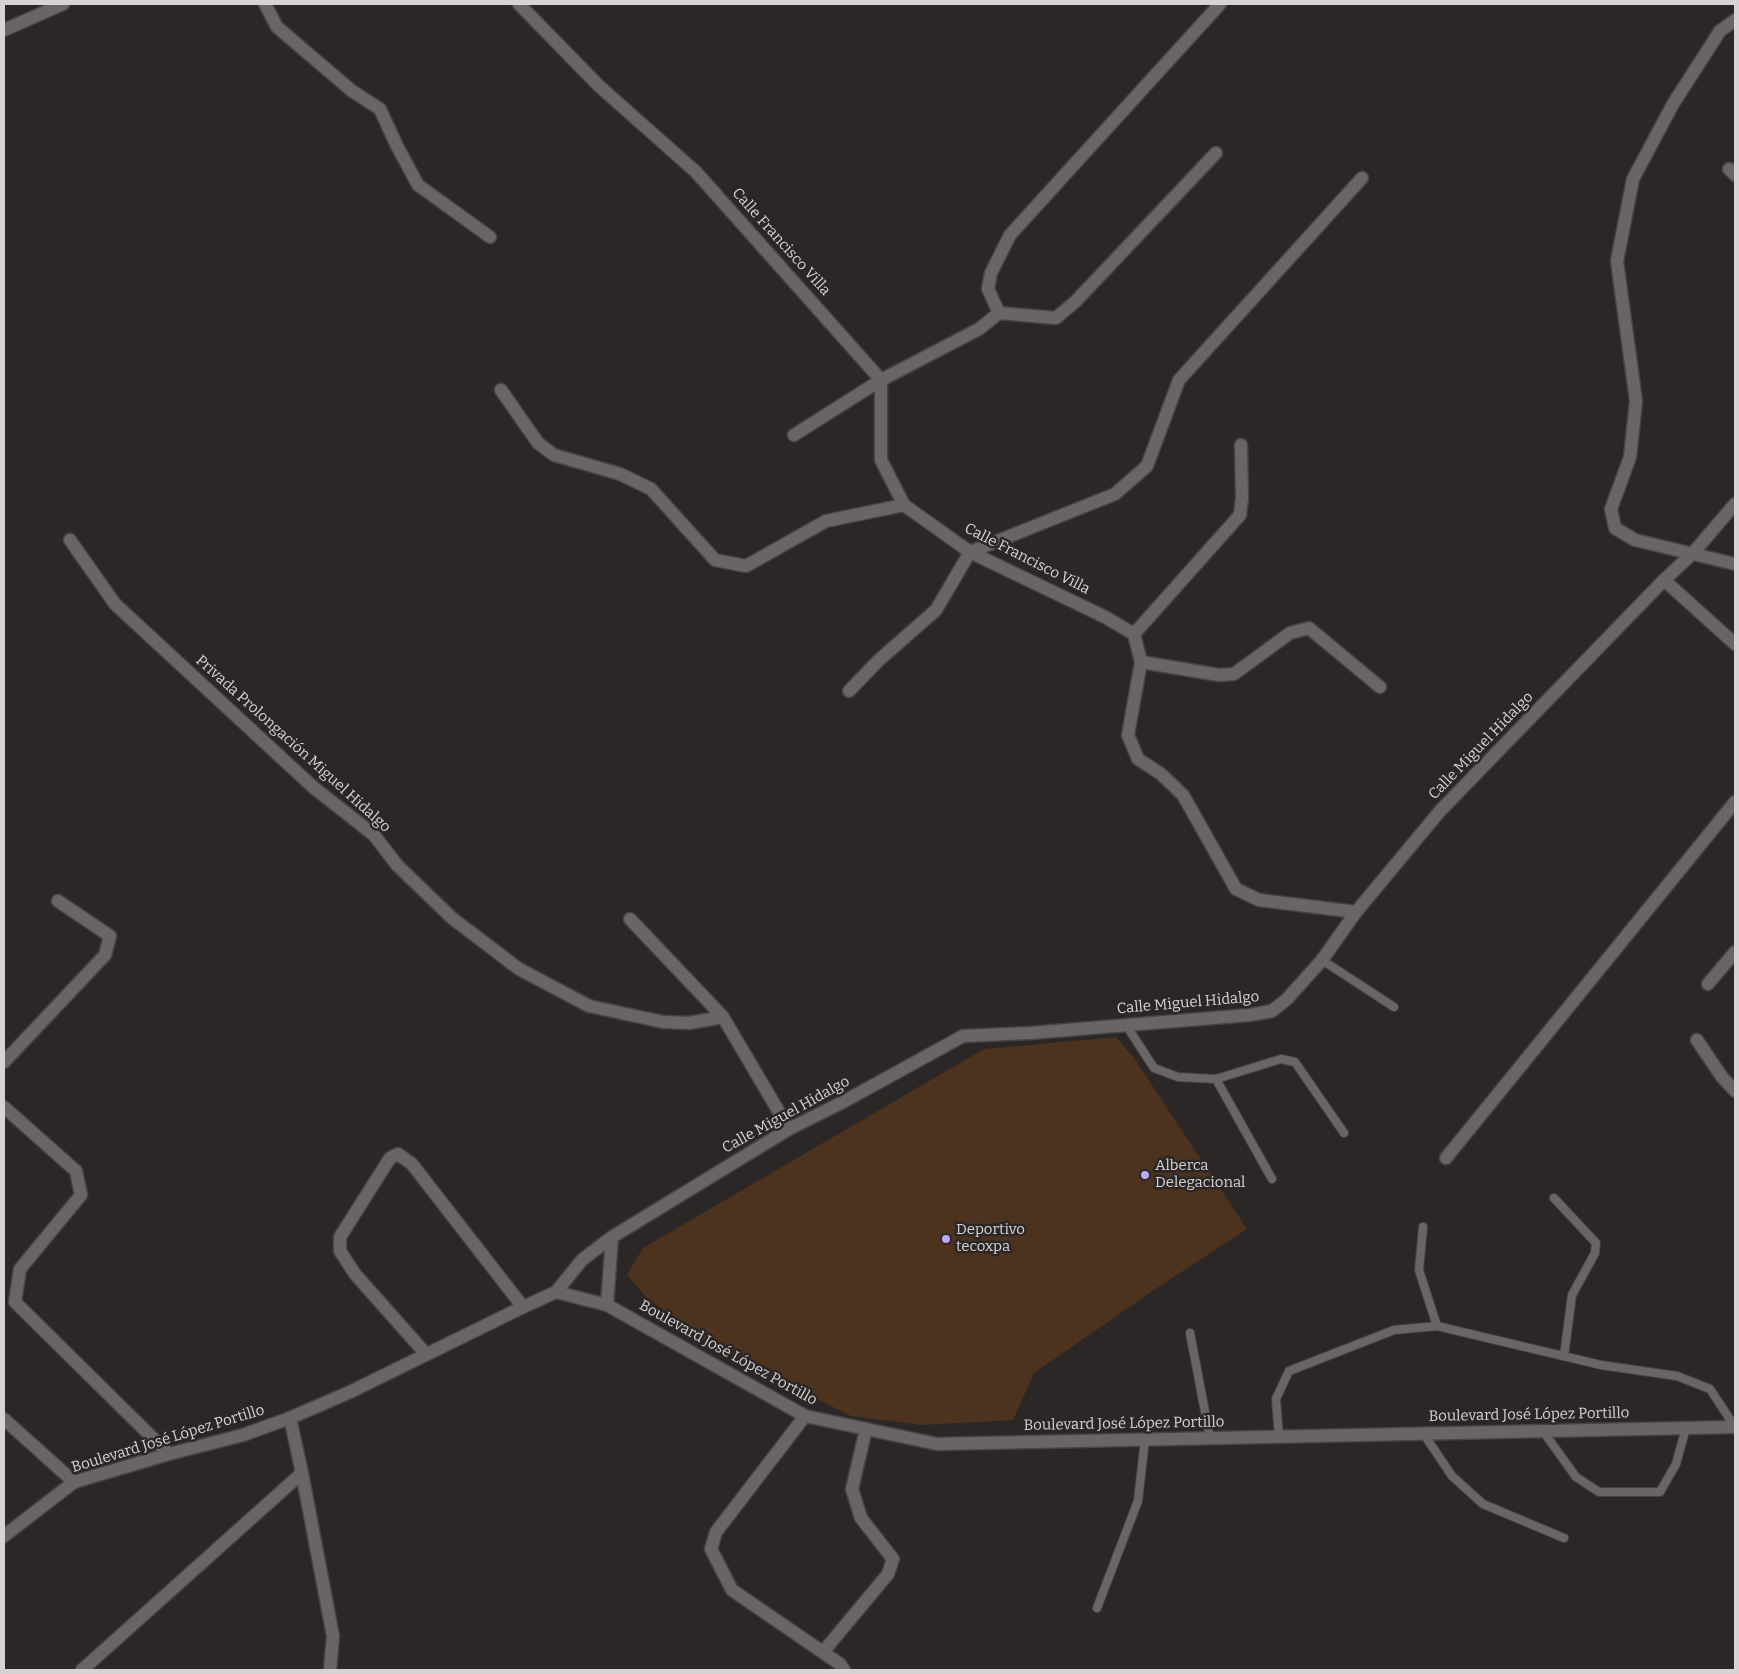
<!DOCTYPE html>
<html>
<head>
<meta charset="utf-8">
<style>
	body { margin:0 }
	#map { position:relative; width:1739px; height:1674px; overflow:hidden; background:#2b2726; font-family:Bitter,serif }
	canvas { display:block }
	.frame { position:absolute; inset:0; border:5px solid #d6d3d2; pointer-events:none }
</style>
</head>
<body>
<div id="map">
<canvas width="1739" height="1674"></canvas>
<div class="frame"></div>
</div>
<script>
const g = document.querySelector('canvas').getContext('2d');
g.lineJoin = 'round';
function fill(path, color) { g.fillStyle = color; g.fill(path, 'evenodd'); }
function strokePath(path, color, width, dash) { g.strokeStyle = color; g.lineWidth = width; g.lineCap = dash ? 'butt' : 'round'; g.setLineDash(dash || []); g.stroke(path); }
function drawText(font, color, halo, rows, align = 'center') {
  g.font = font + ' Bitter,serif'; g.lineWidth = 5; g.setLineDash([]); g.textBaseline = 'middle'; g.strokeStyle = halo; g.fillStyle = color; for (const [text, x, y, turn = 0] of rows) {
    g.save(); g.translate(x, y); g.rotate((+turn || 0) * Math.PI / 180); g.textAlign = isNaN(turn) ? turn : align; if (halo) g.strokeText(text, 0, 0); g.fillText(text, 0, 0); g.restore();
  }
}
fill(new Path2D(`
	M1116,1037l18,21 113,171 -93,61 -120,83 -21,47 -92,5 -70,-9 -80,-40 -73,-40 -51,-38 -20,-23 16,-27 341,-199z`), '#4d331d');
const lane = new Path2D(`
	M1322,960l72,47
	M1126,1025l28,43 24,9 38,2
	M1272,1179l-56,-100 65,-20 14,3 49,71
	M1554,1198l42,45 -1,10 -23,42 -8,61
	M1423,1227l-4,43 18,56
	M1190,1333l20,105
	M1543,1431l33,46 23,15h61l16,-28 10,-36
	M1423,1433l29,43 31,28 81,34
	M1279,1437l-3,-38 13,-28 105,-41 43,-4 164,39 76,11 33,13 25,38
	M1097,1608l41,-107 7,-62`);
const street = new Path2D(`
	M265,4l12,23 75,64 28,18 17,37 21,39 72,52
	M519,4l80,82 97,86 185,208v80l23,45 66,47 135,65 29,17 7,28 -13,73 10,24 23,15 22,21 53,94 23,11 97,12
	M1735,20l-15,11 -47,73 -40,75 -16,82 19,140 -6,56 -19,52 4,19 20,12 100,24
	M4,30l59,-26
	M1729,169l6,6
	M999,313l57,5 20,-17 140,-148
	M501,390l37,53 16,12 66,19 31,15 64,71 31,6 80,-45 78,-16
	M794,435l87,-55 98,-51 20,-16 -11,-24 3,-16 19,-38 210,-231
	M70,540l45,64 198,183 61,48 23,30 55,53 67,51 70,37 74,16 26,1 34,-6 66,112
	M1664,580l71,64
	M1134,634l106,-119 2,-17 -1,-53
	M1141,662l78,13 15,-1 56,-41 19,-5 71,59
	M849,691l30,-31 57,-50 34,-58 145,-58 32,-28 32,-86 183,-202
	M630,919l93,98
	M1708,984l27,-32
	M1697,1040l25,37 13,14
	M4,1062l101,-107 5,-19 -52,-35
	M4,1107l72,64 5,24 -61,74 -5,33 154,152
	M1446,1158l289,-356
	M426,1354l-71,-80 -15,-23v-14l50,-79 8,-4 14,10 111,143
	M805,1416l-89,116 -5,17 21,41 108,74 4,6
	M290,1418l12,55 31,163 -3,34
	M4,1419l70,63
	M823,1652l65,-78 5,-15 -32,-41 -9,-29 14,-60
	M82,1670l220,-197`);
const secondary = new Path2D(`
	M556,1292l26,-32 30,-23 177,-108 54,-27 120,-66 67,-3 220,-18 22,-4 15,-12 35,-39 34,-48 84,-101 224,-231 29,-27 42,-49
	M607,1305l5,-68
	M4,1536l70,-54 95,-28 74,-19 47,-17 60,-26 173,-85 33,-15 51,13 198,111 132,28 798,-17`);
strokePath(lane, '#464342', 10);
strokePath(street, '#464342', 15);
strokePath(secondary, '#464342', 15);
strokePath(lane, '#6a6565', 8);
strokePath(street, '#6a6565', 12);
strokePath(secondary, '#6a6565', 12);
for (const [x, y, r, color] of [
	[1145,1175,5,"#baaaf6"],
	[946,1239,5,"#baaaf6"]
]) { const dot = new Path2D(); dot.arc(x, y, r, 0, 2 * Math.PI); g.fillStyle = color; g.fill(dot); strokePath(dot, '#2b2726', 2); }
drawText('15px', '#d6d3d2', '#2b2726', [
	["Calle Francisco Villa",781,242,48],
	["Calle Francisco Villa",1027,559,27],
	["Privada Prolongación Miguel Hidalgo",293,744,42],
	["Calle Miguel Hidalgo",1481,746,-46],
	["Calle Miguel Hidalgo",1188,1003,-5],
	["Calle Miguel Hidalgo",786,1115,-29],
	["Boulevard José López Portillo",728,1353,29],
	["Boulevard José López Portillo",1529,1415,-1],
	["Boulevard José López Portillo",1124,1424,-1],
	["Boulevard José López Portillo",168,1439,-17]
]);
drawText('15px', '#d6d3d2', '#2b2726', [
	["Alberca",1155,1166],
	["Delegacional",1155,1183],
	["Deportivo",956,1230],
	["tecoxpa",956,1247]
], 'left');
</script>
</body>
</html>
